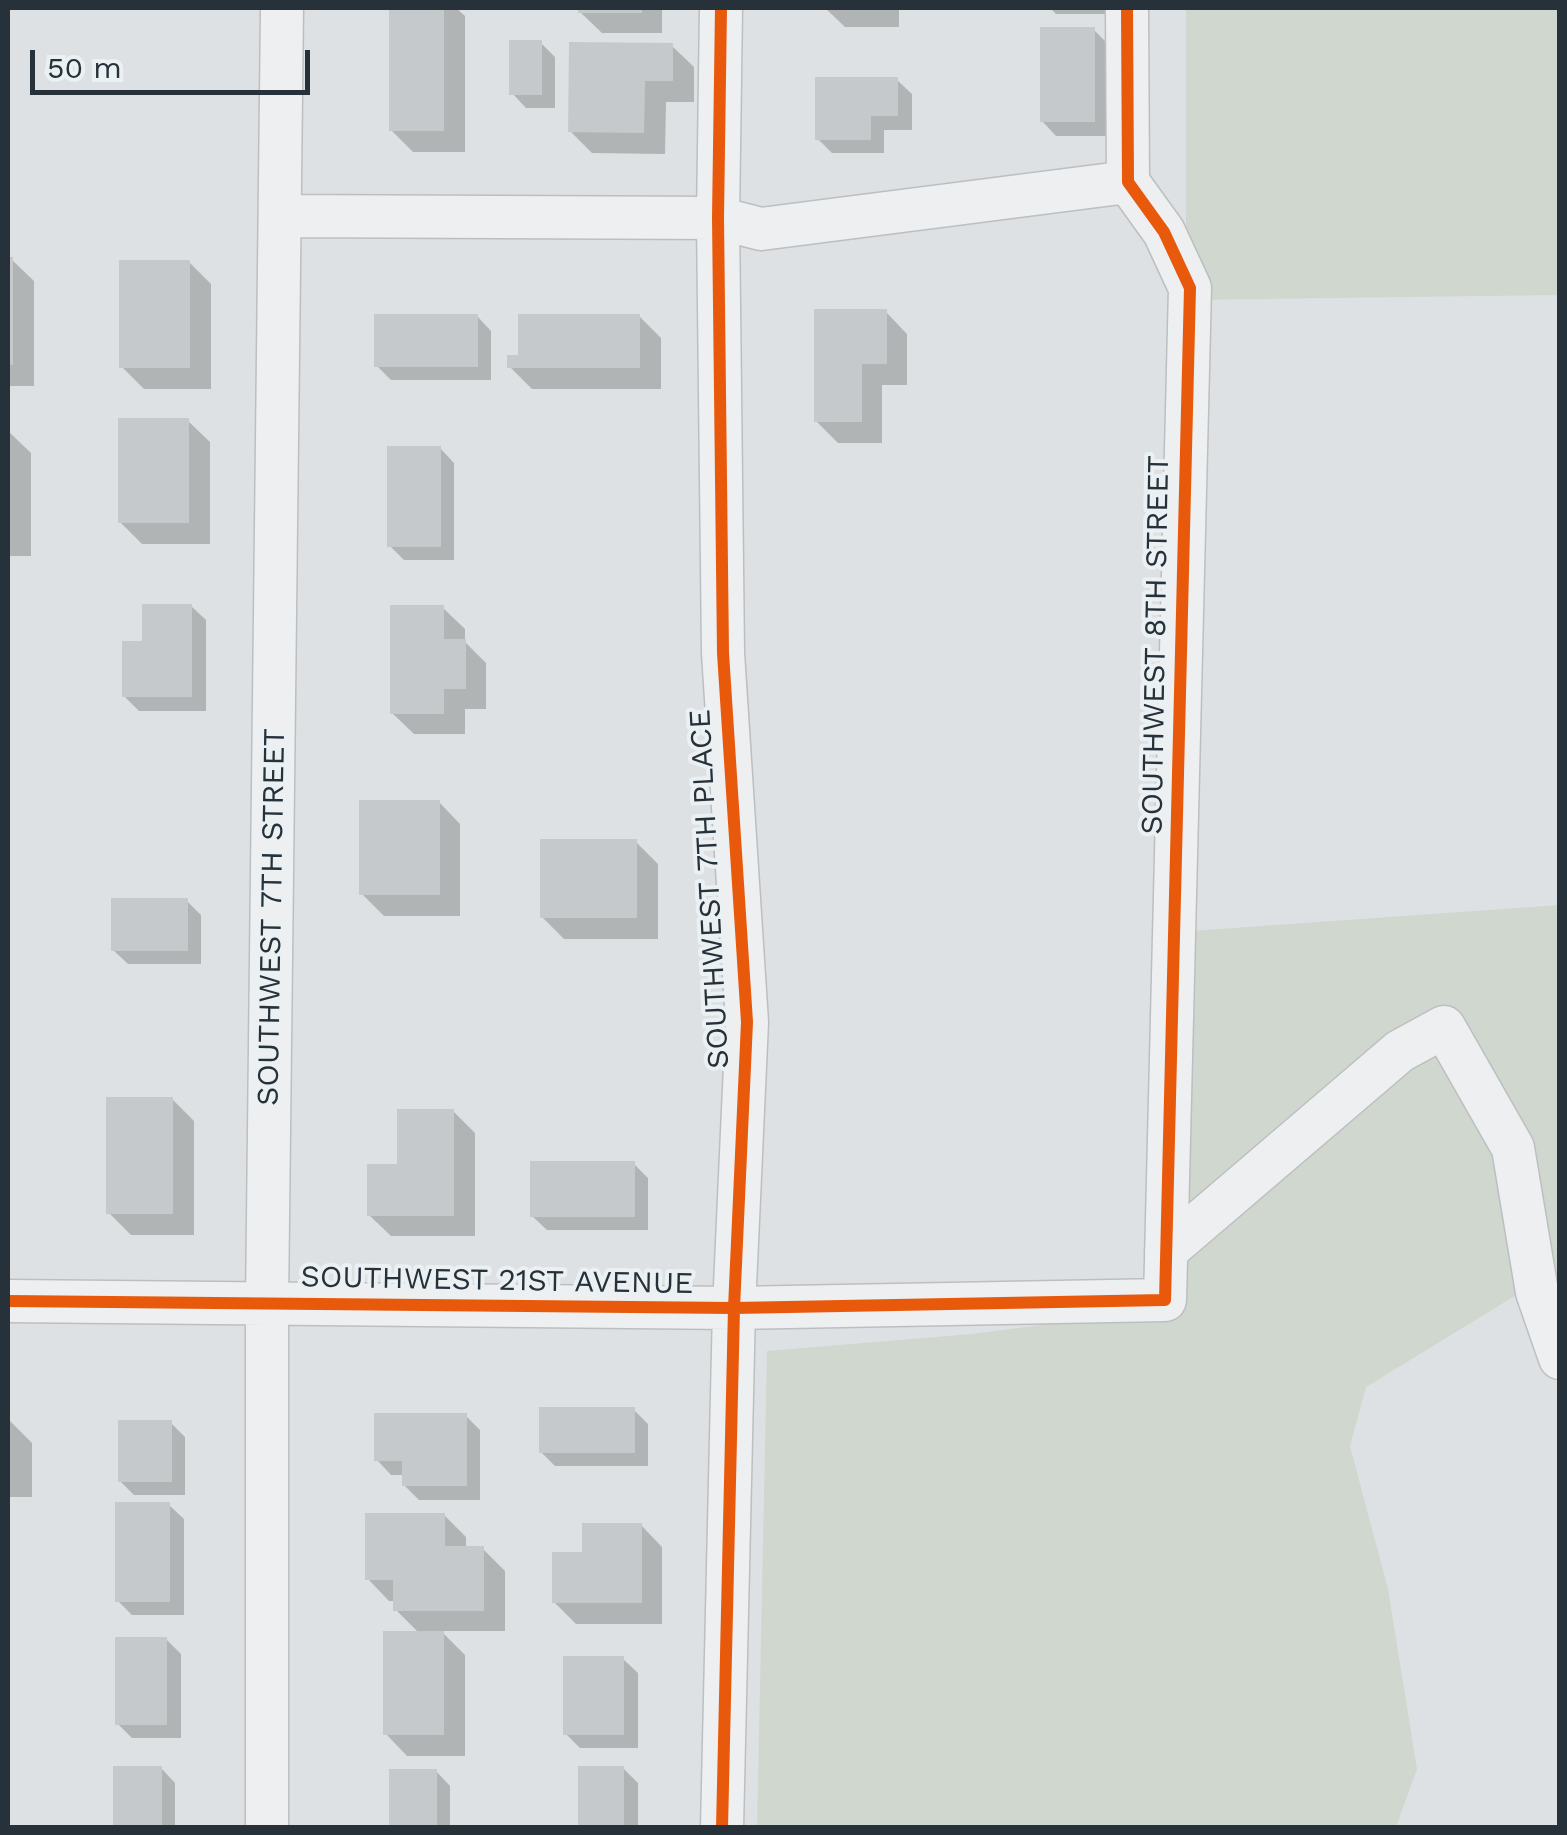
<!DOCTYPE html>
<html>
<head>
<meta charset="utf-8">
<style>
	body { margin:0 }
	#map { position:relative; width:1567px; height:1835px; overflow:hidden; background:#dee1e3; font-family:"Work Sans",sans-serif }
	canvas { display:block }
	.frame { position:absolute; inset:0; border:10px solid #27313a; pointer-events:none }
	.scale { position:absolute; left:30px; top:50px; width:280px; height:45px; box-sizing:border-box; border:5px solid #27313a; border-top:0; padding-left:12px; font-size:30px; line-height:35px; white-space:nowrap; color:#27313a; -webkit-text-stroke:8px #ebf0f3; paint-order:stroke }
</style>
</head>
<body>
<div id="map">
<canvas width="1567" height="1835"></canvas>
<div class="frame"></div>
<div class="scale">50 m</div>
</div>
<script>
const g = document.querySelector('canvas').getContext('2d');
g.lineJoin = 'round';
function fill(path, color) { g.fillStyle = color; g.fill(path, 'evenodd'); }
function strokePath(path, color, width, dash) { g.strokeStyle = color; g.lineWidth = width; g.lineCap = dash ? 'butt' : 'round'; g.setLineDash(dash || []); g.stroke(path); }
function drawText(font, color, halo, rows, align = 'center') {
  g.font = font + ' "Work Sans",sans-serif'; g.lineWidth = 8; g.setLineDash([]); g.textBaseline = 'middle'; g.strokeStyle = halo; g.fillStyle = color; for (const [text, x, y, turn = 0] of rows) {
    g.save(); g.translate(x, y); g.rotate((+turn || 0) * Math.PI / 180); g.textAlign = isNaN(turn) ? turn : align; if (halo) g.strokeText(text, 0, 0); g.fillText(text, 0, 0); g.restore();
  }
}
fill(new Path2D(`
	M1186,8h373v287l-373,5z
	M1559,905v369l-36,17 -157,96 -16,59 38,143 29,180 -21,58 -639,1 10,-477 205,-17 205,-27 14,-376z`), '#d0d7ce');
fill(new Path2D(`
	M391,8h65l9,8v136h-52l-22,-22z
	M580,8h82v25h-60l-22,-21z
	M825,8h74v19h-54z
	M1050,8h55v6h-49z
	M1094,30l14,14v92h-52l-14,-15z
	M541,43l14,14v51h-29l-14,-15z
	M672,46l22,21v35h-28l-1,52 -73,-1 -22,-22z
	M897,80l15,14v36h-28v23h-52l-14,-14z
	M8,260h4l22,21v105h-26z
	M189,262l22,22v105h-67l-22,-22z
	M886,312l21,22v51h-25v58h-44l-22,-22z
	M477,316l14,15v49h-100l-14,-14z
	M639,316l22,22v51h-129l-22,-22z
	M188,421l22,21v102h-68l-22,-22z
	M8,431l23,22v103h-23z
	M440,448l14,15v97h-50l-14,-14z
	M191,606l15,14v91h-67l-15,-15 21,-53z
	M443,608l22,21v13l21,21v46h-21v25h-51l-22,-21z
	M439,802l21,22v92h-76l-22,-22z
	M636,842l22,22v75h-94l-22,-22z
	M187,901l14,14v49h-73l-15,-14z
	M172,1099l22,22v114h-63l-22,-22z
	M453,1111l22,22v103h-84l-22,-21 31,-48z
	M634,1164l14,14v52h-101l-15,-14z
	M634,1410l14,14v42h-93l-14,-14z
	M466,1416l14,14v70h-61l-15,-15v-10h-13l-14,-15z
	M8,1421h2l22,22v54h-24z
	M171,1423l14,14v58h-51l-14,-14z
	M169,1505l15,14v96h-52l-14,-14z
	M444,1515l22,22v12h17l22,22v60h-64l24,24v101h-58l-21,-22 33,-101 -23,-23v-9h-7l-21,-22z
	M641,1525l21,22v77h-86l-22,-22 31,-47z
	M166,1639l15,15v84h-49l-14,-14z
	M623,1659l15,14v75h-58l-14,-14z
	M161,1768l14,15v45h-59z
	M623,1768l15,15v45h-58z
	M436,1771l14,15v42h-59z`), '#0003');
fill(new Path2D(`
	M389,8h55v123h-55z
	M578,8h64v5h-64z
	M1040,27h55v95h-55z
	M509,40h33v55h-33z
	M569,42l104,1v38h-28l-1,52 -76,-1z
	M815,77h83v39h-27v24h-56z
	M8,257h5v108h-5z
	M119,260h71v108h-71z
	M814,309h73v55h-25v58h-48z
	M374,314h104v53h-104z
	M518,314h122v54h-133v-13h11z
	M118,418h71v105h-71z
	M387,446h54v101h-54z
	M142,604h50v93h-70v-56h20z
	M390,605h54v34h22v50h-22v25h-54z
	M359,800h81v95h-81z
	M540,839h97v79h-97z
	M111,898h77v53h-77z
	M106,1097h67v117h-67z
	M397,1109h57v107h-87v-52h30z
	M530,1161h105v56h-105z
	M539,1407h96v46h-96z
	M374,1413h93v73h-65v-25h-28z
	M118,1420h54v62h-54z
	M115,1502h55v100h-55z
	M365,1513h80v33h39v65h-91v-31h-28z
	M582,1523h60v80h-90v-51h30z
	M383,1631h61v104h-61z
	M115,1637h52v88h-52z
	M563,1656h61v79h-61z
	M113,1766h49v62h-49z
	M578,1766h46v62h-46z
	M389,1769h48v59h-48z`), '#c6c9cb');
const minor = new Path2D(`
	M721,8l-3,210 5,435 24,369 -13,286 -12,520
	M280,216l438,2 43,11 367,-47
	M1166,1251l234,-200 44,-24 69,121 24,144 23,66
	M8,1301l726,7 431,-8 25,-1012 -26,-56 -36,-50 -1,-174
	M267,1828v-524l15,-1296`);
strokePath(minor, '#bcbfc1', 45);
strokePath(minor, '#edeff0', 42);
strokePath(new Path2D(`
	M721,8l-3,210 5,435 24,369 -13,286 -12,520
	M8,1301l726,7 431,-8 25,-1012 -26,-56 -36,-50 -1,-174`), '#e8590c', 12);
drawText('30px', '#27313a', '#ebf0f3', [
	["SOUTHWEST 8TH STREET",1156,645,-89],
	["SOUTHWEST 7TH PLACE",710,889,-93],
	["SOUTHWEST 7TH STREET",272,917,-89],
	["SOUTHWEST 21ST AVENUE",497,1281,1]
]);
</script>
</body>
</html>
